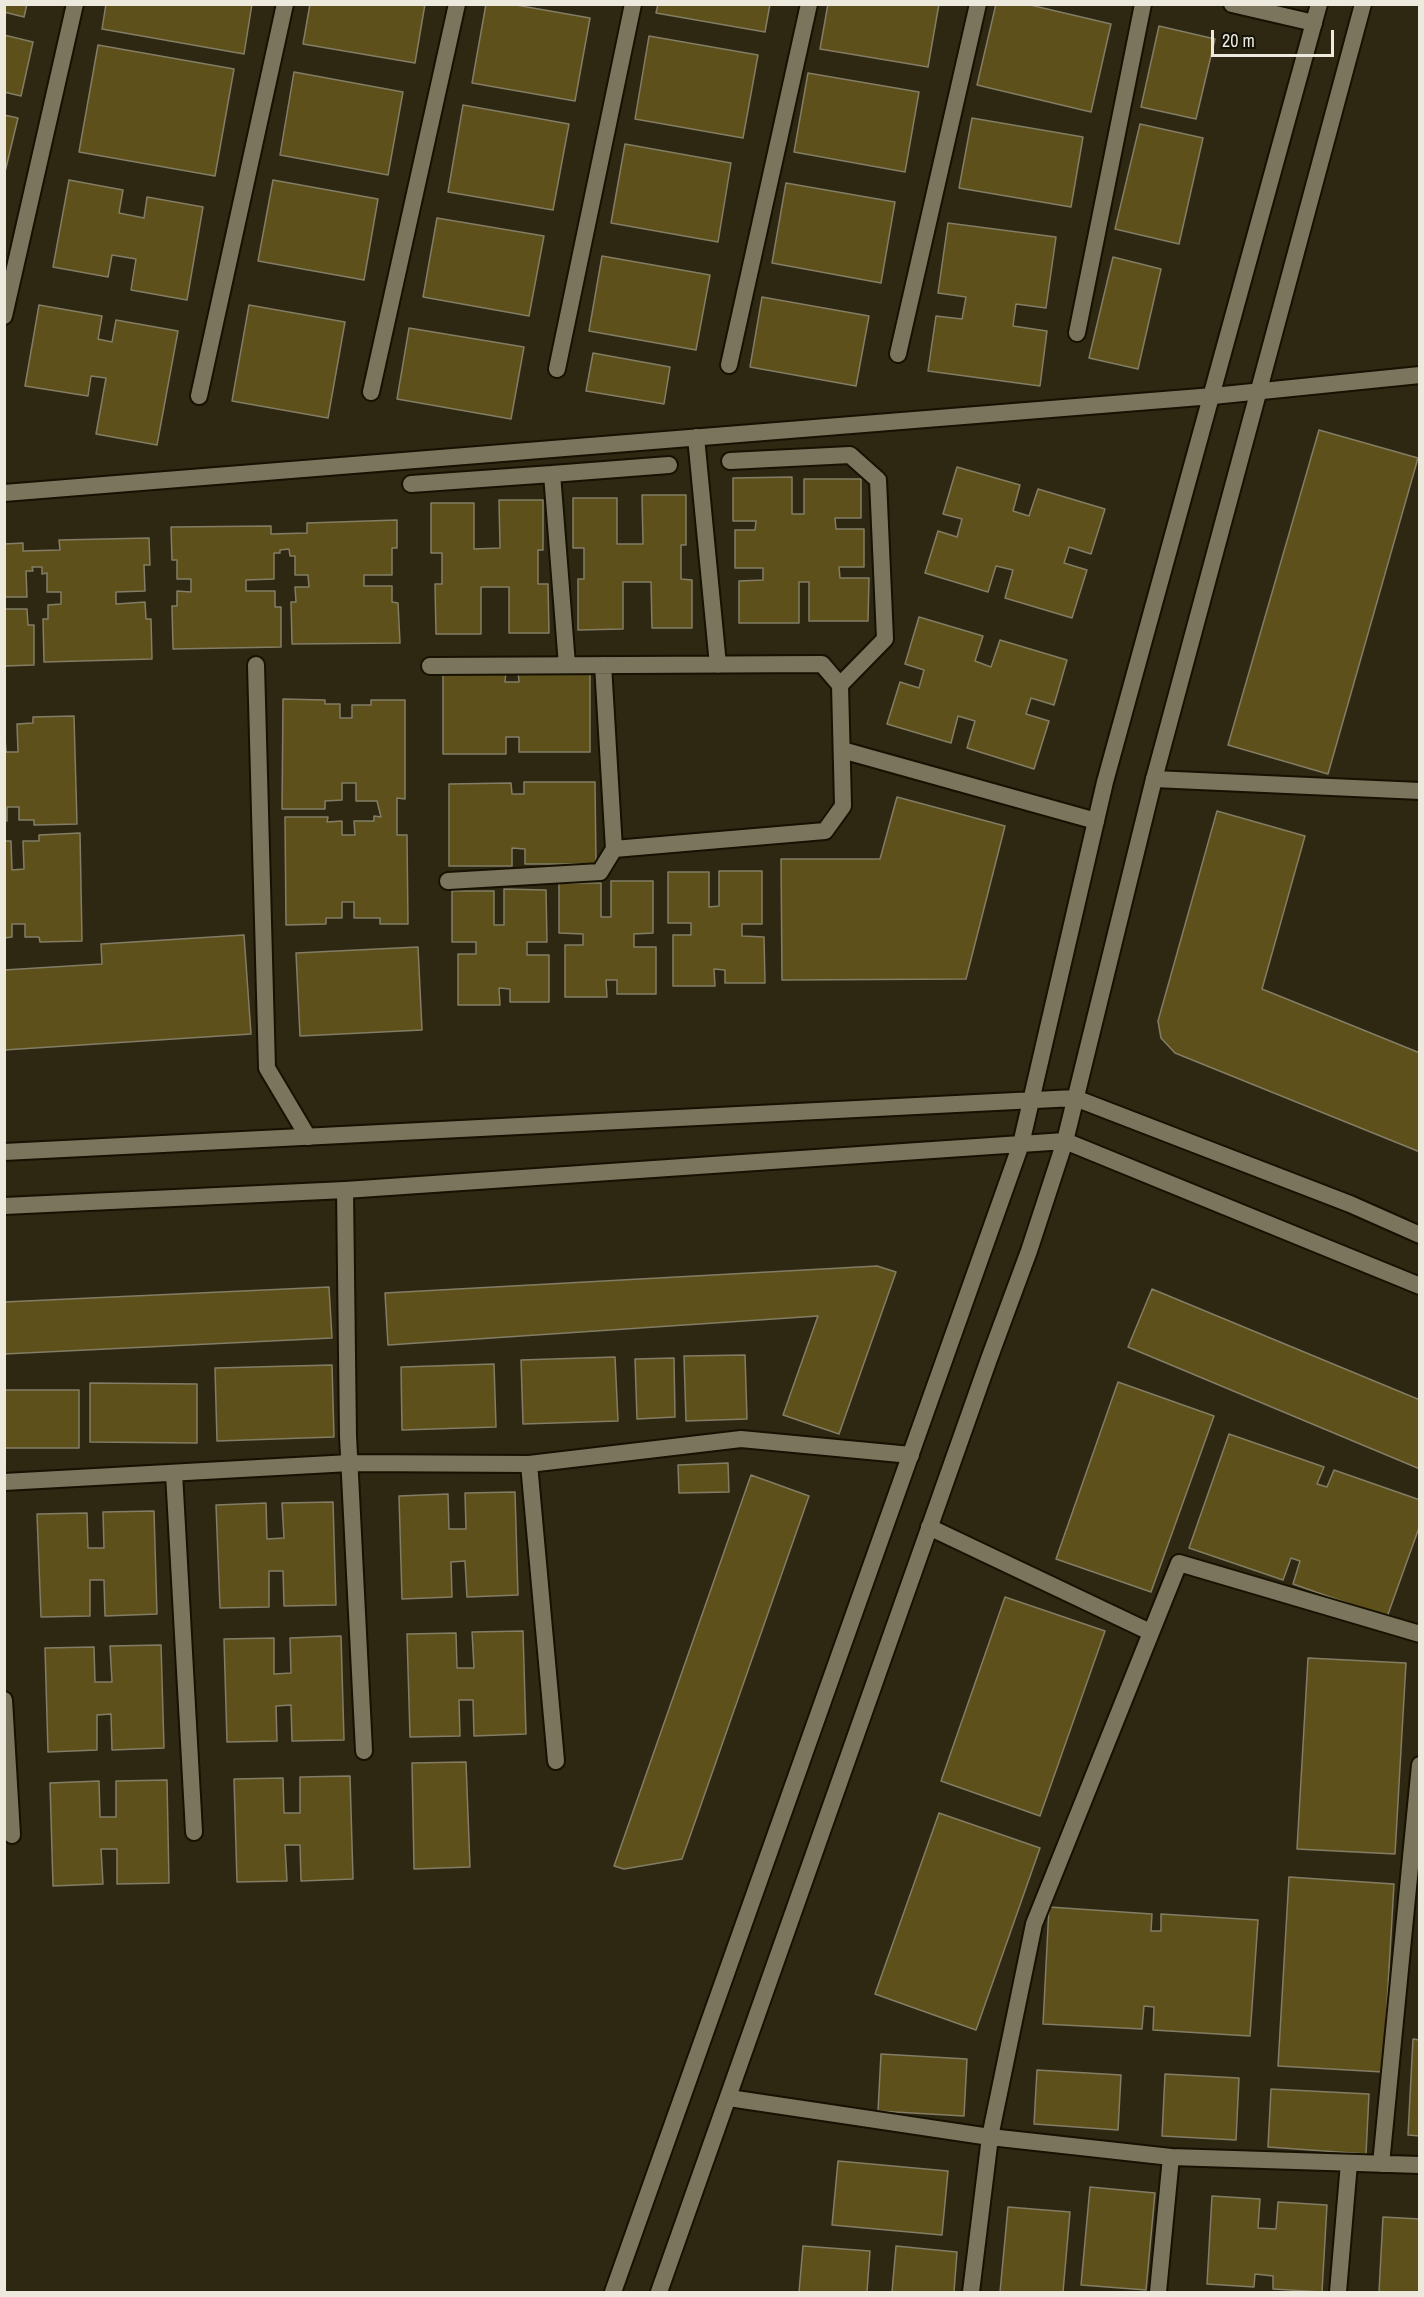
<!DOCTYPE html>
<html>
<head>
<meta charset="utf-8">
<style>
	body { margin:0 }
	#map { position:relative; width:1424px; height:2297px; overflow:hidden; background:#2e2813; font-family:"Archivo Narrow",sans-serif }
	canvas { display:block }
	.frame { position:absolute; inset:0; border:6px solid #edeadd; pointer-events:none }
	.scale { position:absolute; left:1211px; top:30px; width:123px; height:27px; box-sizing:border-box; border:3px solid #edeadd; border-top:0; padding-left:8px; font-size:18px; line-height:21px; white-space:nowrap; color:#edeadd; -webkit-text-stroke:4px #131108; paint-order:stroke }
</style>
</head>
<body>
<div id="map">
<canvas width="1424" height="2297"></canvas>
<div class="frame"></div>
<div class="scale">20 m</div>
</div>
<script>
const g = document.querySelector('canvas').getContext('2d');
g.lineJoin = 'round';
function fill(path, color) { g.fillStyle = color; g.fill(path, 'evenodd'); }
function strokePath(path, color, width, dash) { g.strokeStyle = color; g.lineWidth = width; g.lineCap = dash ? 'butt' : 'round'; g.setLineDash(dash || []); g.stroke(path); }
const building = new Path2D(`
	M4,4h23l-3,13 -20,-5z
	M106,4h146l-8,50 -142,-25z
	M310,4h115l-10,59 -112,-19z
	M486,4h24l80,14 -15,83 -103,-18z
	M658,4h112l-5,28 -109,-19z
	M828,4h111l-11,63 -108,-18z
	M996,4h30l85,20 -20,88 -114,-27z
	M1159,26l56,13 -19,80 -55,-12z
	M4,35l29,7 -12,54 -17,-4z
	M649,36l109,19 -15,83 -108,-19z
	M98,45l136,24 -19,107 -136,-24z
	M294,72l109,20 -15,83 -108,-20z
	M808,73l111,19 -14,80 -111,-20z
	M463,105l106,19 -16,86 -105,-18z
	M4,115l14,3 -14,58z
	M972,118l111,19 -12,70 -112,-19z
	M1140,124l63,14 -24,106 -64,-15z
	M625,144l106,19 -13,79 -107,-19z
	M69,180l54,10 -4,23 25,5 3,-21 56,10 -16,93 -56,-10 5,-31 -24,-4 -4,22 -55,-10z
	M273,180l105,19 -14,81 -106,-19z
	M786,183l109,19 -14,81 -109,-20z
	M437,218l107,18 -15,80 -106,-19z
	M948,223l108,14 -10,71 -30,-4 -3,22 34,5 -7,55 -112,-15 8,-55 26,3 4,-22 -28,-4z
	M602,256l108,19 -14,75 -107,-19z
	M1113,257l48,12 -23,100 -49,-11z
	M762,297l107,19 -13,70 -106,-19z
	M39,305l63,11 -4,23 14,3 4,-22 62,11 -21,114 -61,-11 10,-56 -15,-2 -3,20 -63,-10z
	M249,305l96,17 -17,96 -96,-17z
	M409,328l115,19 -13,72 -114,-20z
	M593,353l77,14 -6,37 -78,-13z
	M1319,430l99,28 -90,316 -100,-29z
	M957,467l63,18 -7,26 16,5 9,-27 67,20 -14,45 -22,-7 -5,16 23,7 -15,48 -67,-20 8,-28 -17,-4 -8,26 -63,-19 13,-42 19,6 5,-18 -19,-5z
	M792,477v37h12v-35h57v39h-26l1,11h28v38h-25l1,11h29l-1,43h-59v-39h-10v41h-60v-42l24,-1v-12h-28v-38h20l1,-9h-23v-43z
	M642,495h44v50h-5v34l11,1v48h-40l-1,-46h-28v47l-45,1v-51h6v-31h-11v-50h44v46h26z
	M499,500h44v50h-5v34h10l1,49h-40v-46h-28v47h-45l-1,-50h7v-31h-11v-50h43v46l26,-1z
	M397,520v28h-5v27h-28v11h28v16l6,1 2,40 -108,1 -1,-42h5l-1,-15h14l-1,-12h-13v-19h-5l-1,-7 -9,1v3h-6v26l-28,1v11h29v16h6v40l-108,2 -1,-43h5v-15l14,1v-13h-14v-19h-5l-1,-33 100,-1v8l36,-1v-10z
	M149,538l1,27h-6l1,26 -29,1v12l29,-2 1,17h5l1,40 -108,3 -1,-43h5v-14l13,-1v-12h-14v-19l-5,1v-7h-10l1,4h-7l1,26h-23v-53l19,-1v8l37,-1 -1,-10z
	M4,609h23l1,16h6v40l-30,1z
	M919,617l64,19 -8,25 16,6 9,-27 67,20 -13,45 -23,-7 -5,16 23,7 -15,48 -67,-21 8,-27 -17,-5 -7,27 -64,-19 13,-42 19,6 5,-18 -19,-6z
	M590,670v82h-71v-15h-13v17h-63v-82l63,-1 -1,11h14l-1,-11z
	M283,699l42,1v4h15v14h12v-13h19v-5h34v99l-8,-1v37h10l1,89h-28v-6h-26v-16h-12v16h-16v6l-40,1 -1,-108h43l-1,5 15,-1v14h13l-1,-14h20v-5l7,1 -4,-16h-21v-18h-14v17l-17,1v8h-43z
	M74,716l3,108 -43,1v-5h-15v-13h-12v14h-3v-97l2,28h12l-1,-28 16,-1v-6z
	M524,782h71l1,82h-71v-15l-13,-1v18h-63v-82l62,-1 1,11h12z
	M897,797l108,29 -39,153 -184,1 -1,-121h99z
	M1217,811l88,25 -43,153 158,64v99l-245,-99 -14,-15 -3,-17z
	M80,833l2,108 -42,1 -1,-5h-14v-13h-13v13l-8,1v-97h7l1,29 12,-1 -1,-28h16v-6z
	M719,871h43v53h-20v12l22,1 1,46h-40v-13l-11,-1 1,17h-42v-51h18v-12h-23v-51h41v35l10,-1z
	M611,881h42v52l-19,1v13h22v47h-39v-14h-11l1,17h-42v-52h18v-11l-24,-1v-50h42v34h10z
	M504,889l42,1 1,52h-20v13h22v47h-39v-13l-11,-1 1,17h-42v-51h18v-12h-24v-51h42v34h10z
	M244,935l7,99 -247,16v-80l98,-6 -1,-20z
	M418,947l4,83 -122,6 -4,-83z
	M877,1266l19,6 -57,162 -56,-19 35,-99 -430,29 -3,-52z
	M329,1287l3,51 -328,16v-52z
	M1152,1289l268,111v69l-292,-122z
	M745,1355l2,64 -61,2 -2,-65z
	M615,1357l3,64 -95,3 -2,-64z
	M674,1358l1,59 -38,2 -2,-60z
	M494,1364l2,63 -94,3 -1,-63z
	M332,1365l2,72 -117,4 -2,-73z
	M1118,1382l96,34 -63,176 -95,-33z
	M90,1383l107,1v59l-107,-1z
	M4,1390h75v58h-75z
	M1229,1434l95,33 -7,17 10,3 7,-17 86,30v25l-33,92 -94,-33 7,-23 -9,-3 -8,22 -94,-32z
	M728,1463l1,29 -50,1 -1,-28z
	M751,1475l58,21 -127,363 -58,10 -10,-3z
	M515,1492l3,103 -51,2 -2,-36 -14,1 1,35 -50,2 -3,-103 49,-2 1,35h17l-1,-36z
	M333,1502l3,103 -52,1 -1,-35h-14v36l-49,1 -4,-103 50,-2 1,36 17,-1 -2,-35z
	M154,1511l3,103 -52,2 -1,-36h-14v36l-49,1 -4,-103 50,-1 1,35h16l-1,-36z
	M1005,1597l100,34 -65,185 -99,-35z
	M523,1631l3,103 -52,2 -1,-36h-14l1,36 -50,1 -3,-103 49,-1 1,35h17l-2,-36z
	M341,1636l3,104 -52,1 -1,-36 -15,1 1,35 -50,1 -3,-103 50,-1v36l17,-1 -1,-35z
	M161,1645l3,103 -52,2 -1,-36 -14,1v35l-49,2 -3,-104 49,-1 1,35h17l-2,-36z
	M1308,1658l98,5 -11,191 -98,-5z
	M466,1762l4,105 -56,2 -2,-106z
	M350,1776l3,103 -52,2 -1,-36h-15l2,36 -50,1 -3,-103 49,-1 1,35h16v-36z
	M167,1780l2,103 -52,1v-35h-16l2,35 -50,2 -3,-103 49,-2 1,36h16v-36z
	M939,1813l101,35 -64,182 -101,-36z
	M1289,1877l105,7 -11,188 -105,-6z
	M1049,1907l103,7 -1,17h10v-17l97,6 -8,116 -97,-6 1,-23 -10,-1 -2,23 -99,-5z
	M1413,2039l7,1v96l-12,-1z
	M881,2054l86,5 -3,57 -86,-5z
	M1037,2070l84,5 -3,55 -84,-6z
	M1165,2074l74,4 -3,62 -74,-4z
	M1271,2089l98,5 -3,60 -98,-7z
	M838,2161l110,10 -6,64 -110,-10z
	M1090,2187l65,6 -9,97 -65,-5z
	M1212,2196l48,3 -2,29 18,1 2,-27 49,3 -5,87 -49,-3v-13l-18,-2 -1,13 -47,-3z
	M1008,2207l62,5 -7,80h-63z
	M1383,2217l37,2v73h-41z
	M803,2246l67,5 -3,41h-68z
	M896,2246l61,6 -3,40h-62z`);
fill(building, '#5e501a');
strokePath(building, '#837d65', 1.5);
const service = new Path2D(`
	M256,665l11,403 41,69
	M1154,779l266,12
	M345,1190l3,246 16,315
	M529,1464l27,297
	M174,1473l20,359
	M4,1482l346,-19 179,1 212,-25 170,16
	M929,1527l221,105
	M4,1700l8,135
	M729,2098l261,39 181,20 -13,135
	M1171,2157l249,8
	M1381,2164l39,-399
	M971,2292l19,-155 44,-213 145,-361 241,71
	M1338,2292l11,-129`);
const minor = new Path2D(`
	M1232,4l82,19
	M4,316l71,-312
	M1077,333l66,-329
	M898,354l80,-350
	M729,365l80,-361
	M557,369l76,-365
	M371,392l86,-388
	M199,396l86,-392
	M696,437l22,228
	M730,461l120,-6 28,25 7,159 -45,46
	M411,484l141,-10
	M4,493l1209,-97 207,-21
	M567,665l-15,-191 117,-9
	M603,665l11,184
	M430,666l392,-2 18,21 3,121 -18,25 -211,18 -14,23 -152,9
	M842,750l254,71`);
const tertiary = new Path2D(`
	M4,1152l1071,-54 275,106 70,31
	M4,1206l341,-16 720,-49 355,145
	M613,2292l408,-1148 84,-362 214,-778
	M659,2292l330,-933 40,-108 36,-110 89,-362 209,-775`);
strokePath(service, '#161101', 20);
strokePath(minor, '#161101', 20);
strokePath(tertiary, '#161101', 20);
strokePath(service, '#7b755e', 16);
strokePath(minor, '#7b755e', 16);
strokePath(tertiary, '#7b755e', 16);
</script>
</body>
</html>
